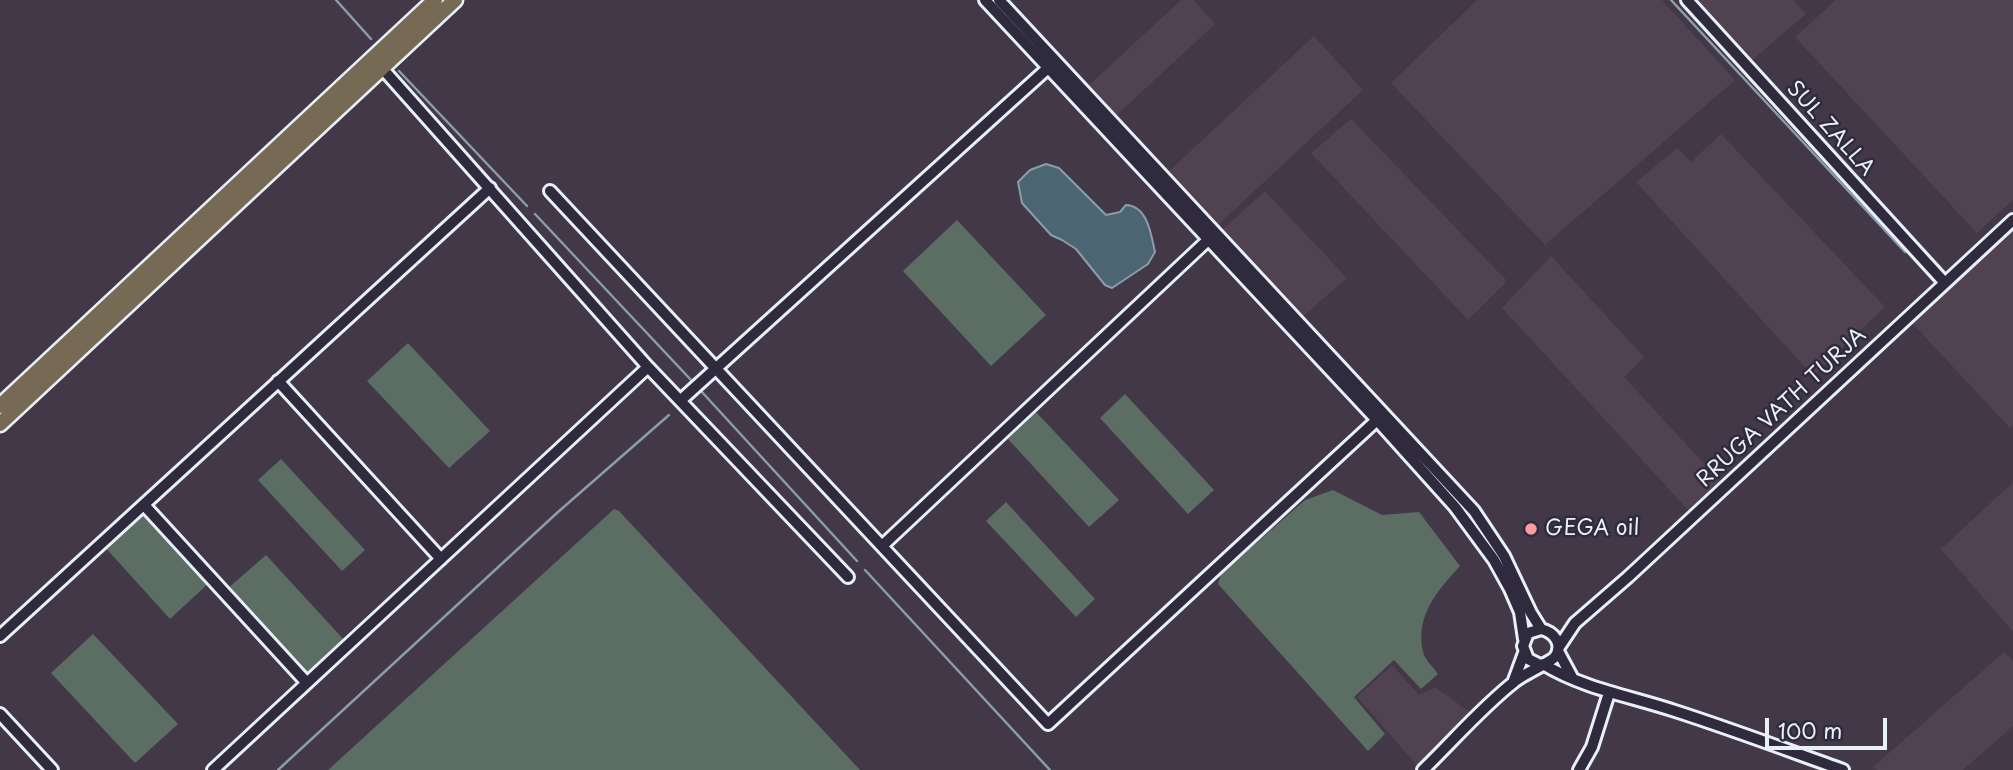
<!DOCTYPE html>
<html>
<head>
<meta charset="utf-8">
<style>
	body { margin:0 }
	#map { position:relative; width:2013px; height:770px; overflow:hidden; background:#423848; font-family:"Playpen Sans",sans-serif }
	canvas { display:block }
	.scale { position:absolute; left:1765px; top:718px; width:122px; height:32px; box-sizing:border-box; border:4px solid #e8f1f8; border-top:0; padding-left:9px; font-size:21px; line-height:24px; white-space:nowrap; color:#e8f1f8; -webkit-text-stroke:5px #2f2a3d; paint-order:stroke }
</style>
</head>
<body>
<div id="map">
<canvas width="2013" height="770"></canvas>
<div class="scale">100 m</div>
</div>
<script>
const g = document.querySelector('canvas').getContext('2d');
g.lineJoin = 'round';
function fill(path, color) { g.fillStyle = color; g.fill(path, 'evenodd'); }
function strokePath(path, color, width, dash) { g.strokeStyle = color; g.lineWidth = width; g.lineCap = dash ? 'butt' : 'round'; g.setLineDash(dash || []); g.stroke(path); }
function drawText(font, color, halo, rows, align = 'center') {
  g.font = font + ' "Playpen Sans",sans-serif'; g.lineWidth = 5; g.setLineDash([]); g.textBaseline = 'middle'; g.strokeStyle = halo; g.fillStyle = color; for (const [text, x, y, turn = 0] of rows) {
    g.save(); g.translate(x, y); g.rotate((+turn || 0) * Math.PI / 180); g.textAlign = isNaN(turn) ? turn : align; if (halo) g.strokeText(text, 0, 0); g.fillText(text, 0, 0); g.restore();
  }
}
fill(new Path2D(`
	M1181,0h13l21,24 -98,91 -28,-30z
	M1477,0h185l73,80 -190,165 -154,-162z
	M1692,0h101l13,14 -57,49z
	M1836,0h177v200l-36,33 -182,-196z
	M1314,36l49,54 -144,134 -50,-53z
	M1351,119l156,162 -39,39 -157,-167z
	M1721,134l164,173 -72,69 -177,-194 41,-34 14,14z
	M1265,191l82,87 -46,40 -78,-89z
	M2013,230v195l-3,3 -98,-105z
	M1551,256l93,101 -20,20 99,107 -33,28 -188,-204z
	M2013,482v150l-72,-83z
	M2004,652l9,9v65l-50,44h-85l-6,-2z
	M1392,665l27,30 16,-8 39,28 -54,54 -63,-72z`), '#504250');
fill(new Path2D(`
	M957,220l89,95 -55,51 -88,-95z
	M408,343l82,88 -41,37 -82,-87z
	M1125,394l89,96 -26,24 -88,-96z
	M1036,412l83,88 -30,27 -81,-88z
	M281,459l84,91 -23,21 -84,-91z
	M1333,490l49,25 37,-3 41,54c-23,25 -45,50 -37,86 2,8 11,16 15,22l-17,15 -27,-29 -40,37 31,37 -17,17 -150,-167 3,-10 84,-74z
	M1006,502l89,97 -19,18 -90,-96z
	M144,509l66,73 -40,37 -67,-74z
	M614,509l5,2 241,259h-532z
	M266,555l80,87 -40,37 -80,-89z
	M93,634l85,90 -43,39 -84,-90z`), '#5c6d64');
const water = new Path2D(`
	M1046,164l13,4 47,47 14,-3 6,-7c22,1 25,30 29,47l-7,12 -36,24 -7,-3 -29,-36 -14,-9 -11,-5 -29,-32 -4,-21 12,-12z`);
fill(water, '#4c6573');
strokePath(water, '#8a9da8', 2);
strokePath(new Path2D(`
	M336,0l35,39
	M1671,0l234,252
	M399,71l128,135
	M535,214l157,167
	M701,391l156,170
	M865,570l185,200
	M278,770l280,-258 111,-97`), '#8a9da8', 2.5);
const minor = new Path2D(`
	M985,0l392,420 78,87 39,53 16,29 10,23 4,27
	M999,0l475,511 30,45 27,57 10,16
	M1687,0l258,283
	M382,68l266,299 200,210
	M550,191l498,533 329,-304
	M278,381l163,178
	M681,400l367,-332
	M144,505l163,178
	M882,546l327,-307
	M0,636l490,-448
	M1559,647l16,-24 53,-46 385,-357
	M1558,651l15,28
	M1543,664c41,25 87,32 132,47 56,18 112,39 168,59
	M1513,683l11,-30
	M0,714l52,56
	M213,770l435,-403
	M1423,770c30,-29 58,-62 91,-88 8,-7 37,-20 41,-25 9,-13 -1,-25 -14,-28l-13,4 -5,13 5,13 12,6
	M1579,770l13,-23 17,-54`);
const major = new Path2D(`
	M0,406l435,-406
	M0,424l455,-424`);
strokePath(minor, '#e8f1f8', 16);
strokePath(major, '#e8f1f8', 19);
strokePath(minor, '#2f2a3d', 10);
strokePath(major, '#766a54', 14);
for (const [x, y, r, color] of [
	[1531,529,7,"#ff9aa2"]
]) { const dot = new Path2D(); dot.arc(x, y, r, 0, 2 * Math.PI); g.fillStyle = color; g.fill(dot); strokePath(dot, '#2f2a3d', 2.5); }
drawText('21px', '#e8f1f8', '#2f2a3d', [
	["SUL ZALLA",1830,129,48],
	["RRUGA VATH TURJA",1782,408,-43]
]);
drawText('21px', '#e8f1f8', '#2f2a3d', [
	["GEGA oil",1545,529]
], 'left');
</script>
</body>
</html>
